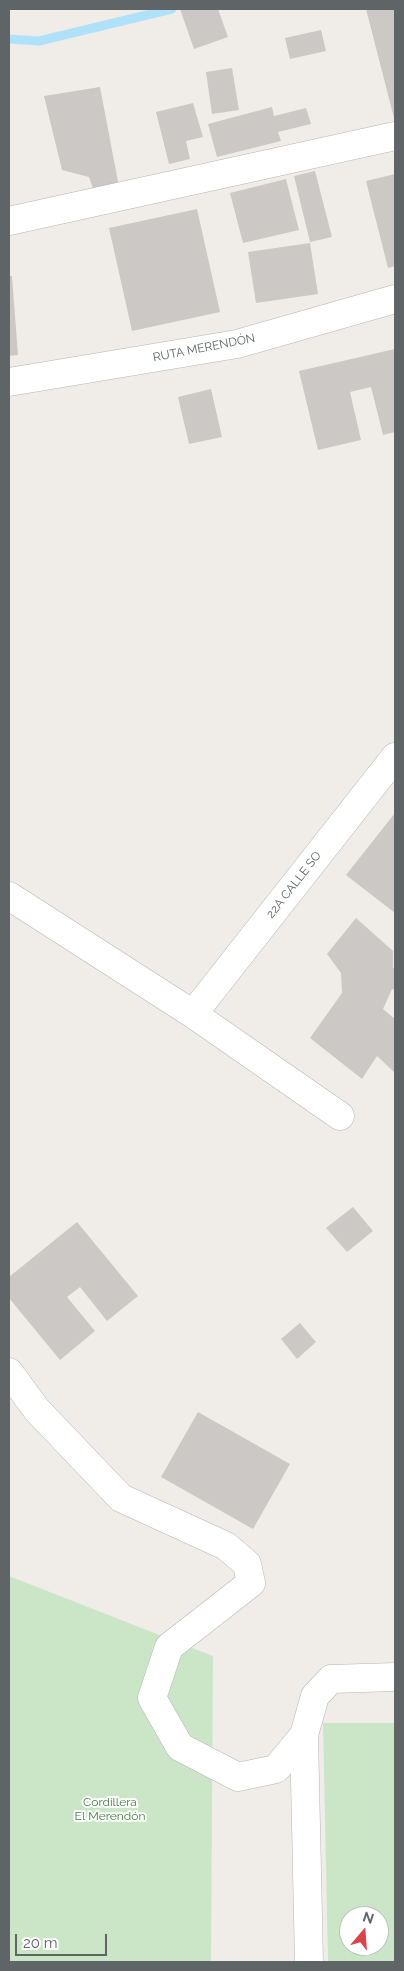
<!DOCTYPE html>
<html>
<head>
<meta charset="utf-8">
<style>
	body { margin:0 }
	#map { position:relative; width:404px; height:1971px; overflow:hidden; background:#f0ede8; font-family:Raleway,sans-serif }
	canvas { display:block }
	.frame { position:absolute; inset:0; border:10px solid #5f6467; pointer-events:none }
	.north { position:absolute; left:339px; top:1906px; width:50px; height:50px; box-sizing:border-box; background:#fff; border:1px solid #bfc1c2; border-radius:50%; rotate:18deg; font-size:14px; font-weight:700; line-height:20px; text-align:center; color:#5f6467 }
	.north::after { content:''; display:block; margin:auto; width:18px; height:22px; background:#de4148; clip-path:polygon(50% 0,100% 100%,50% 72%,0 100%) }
	.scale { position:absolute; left:15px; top:1934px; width:92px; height:22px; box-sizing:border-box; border:2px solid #5f6467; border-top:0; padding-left:6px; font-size:15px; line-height:18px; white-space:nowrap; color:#5f6467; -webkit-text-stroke:4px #fff; paint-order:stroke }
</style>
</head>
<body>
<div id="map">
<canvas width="404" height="1971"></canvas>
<div class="frame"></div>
<div class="north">N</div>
<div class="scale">20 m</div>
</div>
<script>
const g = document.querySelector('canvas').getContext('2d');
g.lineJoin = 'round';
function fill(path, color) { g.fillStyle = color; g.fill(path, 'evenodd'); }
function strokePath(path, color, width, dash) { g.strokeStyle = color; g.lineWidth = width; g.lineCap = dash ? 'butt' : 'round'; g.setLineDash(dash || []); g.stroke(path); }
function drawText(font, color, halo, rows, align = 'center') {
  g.font = font + ' Raleway,sans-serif'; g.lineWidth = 4; g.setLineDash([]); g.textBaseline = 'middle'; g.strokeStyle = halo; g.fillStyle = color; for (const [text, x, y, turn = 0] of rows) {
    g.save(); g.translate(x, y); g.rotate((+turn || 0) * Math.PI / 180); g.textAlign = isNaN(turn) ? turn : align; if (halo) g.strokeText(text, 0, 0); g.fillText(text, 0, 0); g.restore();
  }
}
fill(new Path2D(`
	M9,1576l204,80 -2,306h-202z
	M323,1723h72v239h-67zM349,1916h30v30h-30z`), '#cbe6c7');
strokePath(new Path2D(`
	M9,39l30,2 133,-32`), '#afe2f9', 9);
fill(new Path2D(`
	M180,9h38l10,28 -34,12z
	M366,9h29v109h-1z
	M321,30l5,21 -36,8 -5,-21z
	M232,68l7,42 -27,4 -6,-42z
	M100,87l19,100 -24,7 -6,-17 -27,-7 -18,-74z
	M193,103l10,34 -17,4 4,18 -21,5 -13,-52z
	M272,107l2,9 32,-8 5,16 -33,8 3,9 -64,16 -9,-33z
	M315,171l17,66 -22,5 -16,-66z
	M395,174v92l-7,2 -22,-87z
	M286,179l13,51 -56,13 -13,-50z
	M197,209l23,103 -88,19 -23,-103z
	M310,243l8,51 -62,9 -8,-51z
	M9,276h3l6,79 -9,1z
	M395,349v83l-12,3 -12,-48 -21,5 11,48 -43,10 -19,-79z
	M211,389l11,48 -33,7 -11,-47z
	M395,813v100l-49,-38z
	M356,918l37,33v17h2v22l-3,-1 -9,20 12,10v54l-18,-17 -15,23 -52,-41 32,-45 -1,-20 -14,-19z
	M353,1207l20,24 -26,21 -21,-24z
	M77,1222l61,74 -31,25 -27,-34 -13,10 28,34 -35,29 -51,-62v-21z
	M300,1323l16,19 -19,17 -16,-20z
	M198,1412l92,52 -37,65 -92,-52z`), '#ccc8c5');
const minor = new Path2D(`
	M9,221l386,-85
	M9,382l228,-38 158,-45
	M9,896l184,118 147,102
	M193,1014l202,-257
	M9,1372l28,38 84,88 105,48 21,18 4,19 -82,64 -17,51 28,49 58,30 38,-8 28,-34 11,-39 16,-17 64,-2
	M304,1735l5,227`);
strokePath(minor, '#b3b6b9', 29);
strokePath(minor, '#fff', 28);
drawText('12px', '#5f6467', '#fff', [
	["RUTA MERENDÓN",204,348,-11],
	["22A CALLE SO",294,885,-52]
]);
drawText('12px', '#40823c', '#fff', [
	["Cordillera",110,1802],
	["El Merendón",110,1816]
]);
</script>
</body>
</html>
